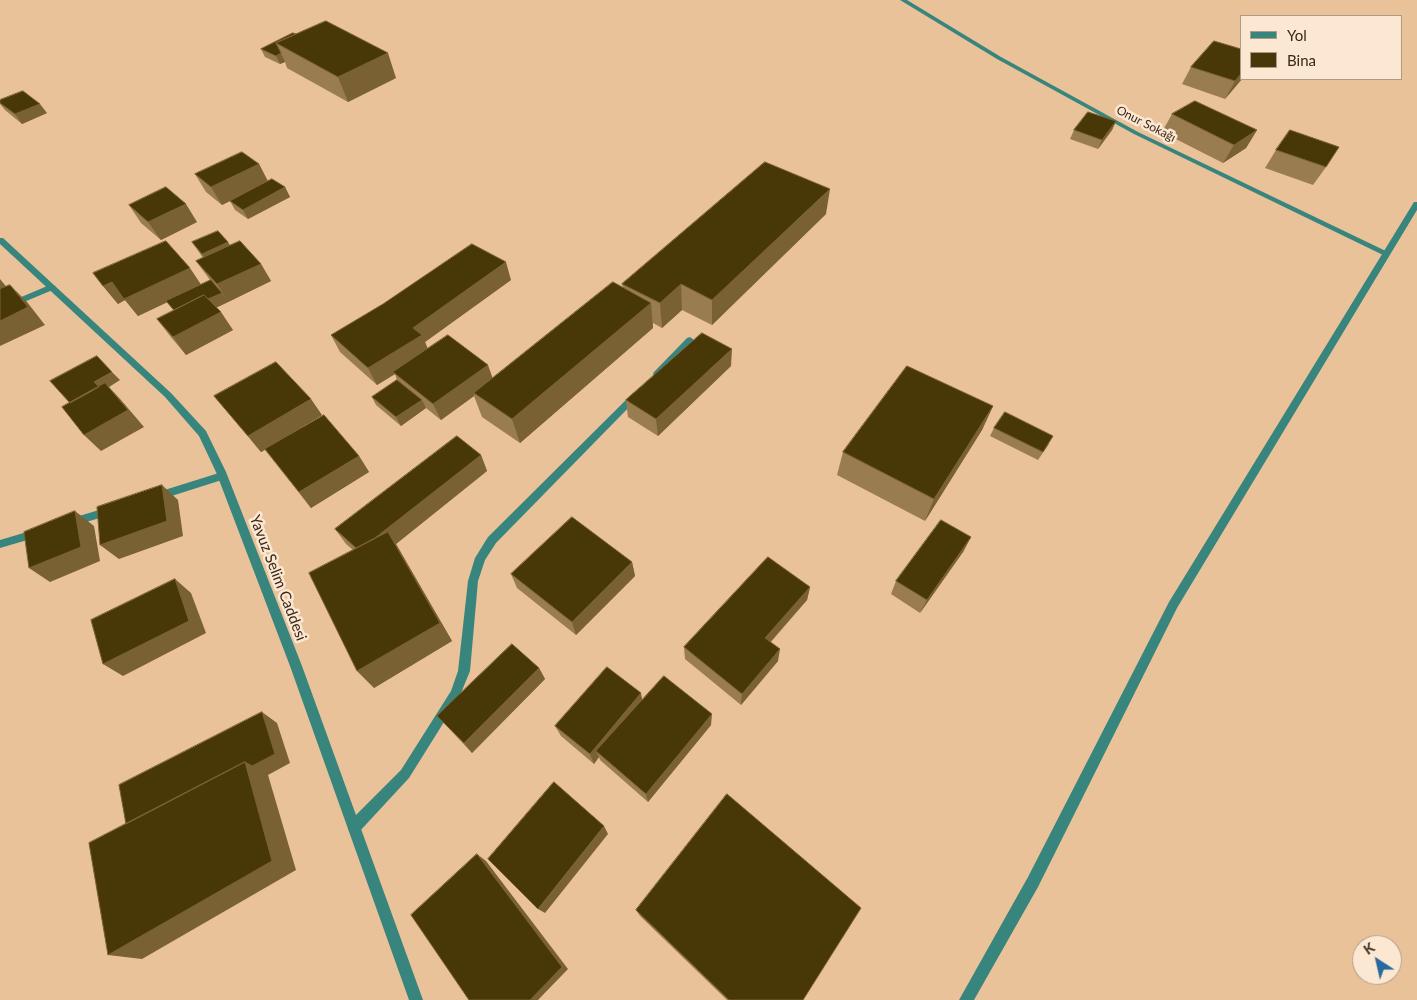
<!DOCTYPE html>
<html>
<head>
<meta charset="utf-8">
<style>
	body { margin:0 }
	#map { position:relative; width:1417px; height:1000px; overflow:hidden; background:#eac299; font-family:Lato,sans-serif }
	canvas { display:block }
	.legend { position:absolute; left:1240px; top:15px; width:162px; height:65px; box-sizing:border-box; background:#fce7d2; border:1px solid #ad9b87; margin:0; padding:6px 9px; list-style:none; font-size:15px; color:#372817 }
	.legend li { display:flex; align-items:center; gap:10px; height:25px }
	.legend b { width:25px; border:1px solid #ad9b87 }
	.north { position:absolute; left:1352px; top:935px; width:50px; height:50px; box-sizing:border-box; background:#fce7d2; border:1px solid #ad9b87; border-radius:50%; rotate:325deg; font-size:14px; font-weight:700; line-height:20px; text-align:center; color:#372817 }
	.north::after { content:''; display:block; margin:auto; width:18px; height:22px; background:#28699f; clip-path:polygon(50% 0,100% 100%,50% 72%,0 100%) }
</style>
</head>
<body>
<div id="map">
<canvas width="1417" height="1000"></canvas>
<ul class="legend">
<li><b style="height:6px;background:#38857e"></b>Yol</li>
<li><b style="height:14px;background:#483707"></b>Bina</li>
</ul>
<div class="north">K</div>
</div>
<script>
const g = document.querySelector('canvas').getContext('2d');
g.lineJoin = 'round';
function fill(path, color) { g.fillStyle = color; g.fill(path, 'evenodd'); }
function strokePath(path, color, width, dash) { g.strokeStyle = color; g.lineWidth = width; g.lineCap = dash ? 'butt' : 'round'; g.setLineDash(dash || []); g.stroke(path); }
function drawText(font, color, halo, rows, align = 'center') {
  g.font = font + ' Lato,sans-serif'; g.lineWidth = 5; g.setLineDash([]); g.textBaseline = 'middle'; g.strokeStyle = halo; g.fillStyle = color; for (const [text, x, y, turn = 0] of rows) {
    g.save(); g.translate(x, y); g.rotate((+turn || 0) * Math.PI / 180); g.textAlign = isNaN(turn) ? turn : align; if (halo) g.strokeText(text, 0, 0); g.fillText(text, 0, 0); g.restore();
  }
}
fill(new Path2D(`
	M900,0h7l94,57 137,75 252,121 -1,2h-6l-249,-121 -137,-75z
	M52,284l4,3 -1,2 -55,23v-6z
	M690,337l4,3 -1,2 -33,34h-6l-1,-2 1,-2 33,-34z
	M636,392l3,1 2,2 -2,2 -143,146 -11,17 -7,21 -8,90 -11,27 -50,80 -50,54 -5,1 -5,-1 -1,-5 1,-5 52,-52 50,-79 7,-20 10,-90 7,-23 13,-21 145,-144z
	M222,472l3,1 2,3 -2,3 -66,21 -4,-1 -1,-3 1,-3z
	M109,507l4,1 1,3 -1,3 -40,12 -4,-1 -1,-3 1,-3z
	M37,529l4,1 1,3 -1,3 -41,12v-8z`), '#38857e');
fill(new Path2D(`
	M1414,202h3v8l-240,398 -139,279 -64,113h-15l69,-123 141,-275z
	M0,238h3l168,155 35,38 20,41 76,194 121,334h-14l-119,-334 -74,-194 -17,-36 -34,-39 -165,-153z`), '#38857e');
fill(new Path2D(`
	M293,33l103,45 -48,24 -61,-34 -2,-6 -5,2 -15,-7 -4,-8z
	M1191,67l50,12h1l-17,20 -43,-15z
	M0,100l47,13 -25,11 -17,-14 -5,-6z
	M1172,114l85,16 -11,18 -23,15 -61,-31z
	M1116,121l-4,9 -14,19 -28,-10 4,-9z
	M1276,150l50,17 -13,18 -48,-17z
	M259,164l9,17 17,6 5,10 -42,22 -13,-9 -5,-9 17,-9 -25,13 -16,-13 -11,-18z
	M129,205l68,17 -36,18 -20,-17z
	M826,214l-114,111 -30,-15 -20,18 -9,-5v5l-133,115 -38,-26 -8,-21 -33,24 -15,-12 -25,18 -25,-21 -4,-8 25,-17 -2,-6 -18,11 -37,-33 -9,-17 180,-55 -86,62 3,7 65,29 130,-90 -1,-4z
	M192,242h36l2,4 31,18 10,17 -55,27 17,22 -47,25 -16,-19 -13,-17 17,-8 -7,-9 -29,14 -13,-16 -7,4 -15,-18 98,-1 9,-5 -14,-19 7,-3z
	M731,366l-73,70 -30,-19 -2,-17z
	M214,396l108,19 -22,13 59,28 10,16 -58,36 -46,-58 -4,2z
	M993,406l-11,24 -57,91 -88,-46 6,-23z
	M994,428l55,16 -11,16 -48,-24z
	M481,455l6,16 -91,73 56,97 -78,47 -21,-138 -7,-6 -11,-15z
	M971,537l-8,15 -43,61 -29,-19 5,-13z
	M632,562l3,14 -59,59 -59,-47 -6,-14z
	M810,587l-3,13 -36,42 7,19 -37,44 -56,-46 -1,-12z
	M539,668l6,11 -73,74 -35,-37z
	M711,725l-63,77 -48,-42 -1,-3 -5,7 -33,-28 -6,-10z
	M636,910l167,90h-76l-87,-84z`), '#997c50');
fill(new Path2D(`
	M281,53l4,9 -5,2 -4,-8z
	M388,53l8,25 -48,24 -10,-25z
	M1241,74v5h1l-17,20 10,-18z
	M40,104l7,9 -25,11 -7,-10z
	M1116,121l-4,9 -14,19 4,-9z
	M1257,130l-11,18 -23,15 11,-18z
	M259,164l9,18 -46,23 -11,-18z
	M285,187l5,10 -42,22 -5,-9z
	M830,189l-4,25 -114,111v-25z
	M186,204l11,18 -36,18 -13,-18z
	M228,242l5,9 -25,12 -6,-9z
	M506,262l5,18 -86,62 4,10 -36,20 2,2 -18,11 -9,-17 45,-40z
	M261,264l10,17 -43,21 -11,-18z
	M190,268l12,18 -64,30 -13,-16 -7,4 -15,-18 9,-4z
	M0,279l9,11 -9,4z
	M681,284l1,26 -20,18 -2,-25z
	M10,285l17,17 18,23 -45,21v-25z
	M222,293l6,9 -45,21 -6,-9z
	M651,303l2,25 -133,115 -8,-24z
	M221,312l12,18 -47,25 -13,-18z
	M732,349l-1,17 -73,70 -2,-17z
	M488,365l6,17 -20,11v3l-33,24 -8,-16z
	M112,372l8,8 -11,7 12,13 23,27 -43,24 -17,-16 10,-53z
	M311,399l11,16 -61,37 -13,-16z
	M422,400l4,8 -25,18 -5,-9z
	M993,406l-11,24 -57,91 9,-22z
	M481,455l6,16 -91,73 56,97 -78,47 -17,-17 2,-120z
	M359,456l10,16 -58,36 -12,-16z
	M162,485l16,15 5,36 -64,23 -19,-14z
	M75,511l19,15 6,35 -50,21 -21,-14z
	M971,537l-8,15 -43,61 7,-13z
	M632,562l3,14 -59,59 -4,-13z
	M175,579l16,14 15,40 -83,43 -20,-12z
	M810,587l-3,13 -44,50 2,-12z
	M780,649l-2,12 -37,44 1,-11z
	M539,668l6,11 -73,74 -8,-10z
	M641,693l2,11 -47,47 3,6 -5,7 -4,-10z
	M262,712l15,11 13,40 -22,12 28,95 -154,89 -34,-4 137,-193z
	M712,714l-1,11 -63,77 -2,-8z
	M604,826l4,8 -63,79 -7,-4z
	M477,854l9,7 82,108 -30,31h-8z`), '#796133');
const building = new Path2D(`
	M326,21l62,32 -50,24 -62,-34z
	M293,33l3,1 -20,9 5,10 -5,3 -15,-7z
	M1214,41l27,8v25l-6,7 -44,-14z
	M23,91l17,13 -25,10 -15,-11v-3z
	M1195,101l62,29 -23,15 -62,-31z
	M1088,112l28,9 -14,19 -28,-10z
	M1290,130l49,17 -13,20 -50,-17z
	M242,152l17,12 -48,23 -16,-13z
	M765,162l65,27 -118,111 -31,-16 -21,19 -38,-19z
	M272,179l13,8 -42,23 -13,-9z
	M166,187l20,17 -38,18 -19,-17z
	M218,231l10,11 -26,12 -10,-12z
	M166,241l24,27 -66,31 -12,-17 -9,4 -10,-13z
	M240,241l21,23 -44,20 -21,-23z
	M472,244l34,18 -93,66 9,7 -54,33 -37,-33 52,-31z
	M211,280l11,13 -14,6 -4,-4 -30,15 -8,-9z
	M613,282l38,21 -139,116 -38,-26z
	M10,285l18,22 -28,14v-32z
	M204,295l17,17 -48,25 -16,-18z
	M702,333l30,16 -76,70 -30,-19z
	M448,335l40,30 -55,39 -40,-32z
	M97,356l15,16 -18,10 5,5 -29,16 -20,-22z
	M276,362l35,37 -63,37 -34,-40z
	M907,366l86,40 -59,93 -91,-47z
	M397,380l25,20 -26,17 -24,-20z
	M105,383l23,27 -44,25 -22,-28z
	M1005,412l48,24 -10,16 -49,-24z
	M324,415l35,41 -60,36 -34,-43z
	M457,436l24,19 -106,83 -19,10 -21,-19z
	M162,485l5,36 -67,24 -3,-38z
	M75,511l6,36 -52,21 -5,-36z
	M572,517l60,45 -60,60 -61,-48z
	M941,520l30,17 -44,63 -31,-19z
	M388,532l52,91 -83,48 -48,-98z
	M768,557l42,30 -45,51 15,11 -38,45 -58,-47z
	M175,579l14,42 -86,43 -12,-44z
	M512,644l27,24 -75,75 -27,-27z
	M607,667l34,26 -51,61 -35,-28z
	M664,676l48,38 -66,80 -50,-43z
	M262,712l13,42 -23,12 -7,-4 -119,62 -7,-39z
	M245,762l27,99 -164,94 -19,-112z
	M554,782l50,44 -66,83 -50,-50z
	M727,794l134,114 -58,92h-74l-93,-90z
	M477,854l85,113 -32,33h-61l-58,-85z`);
fill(building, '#483707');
strokePath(building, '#796133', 1);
drawText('12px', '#372817', '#fce7d2', [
	["Onur Sokağı",1146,124,27]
]);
drawText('15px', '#372817', '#fce7d2', [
	["Yavuz Selim Caddesi",278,578,69]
]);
</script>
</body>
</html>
